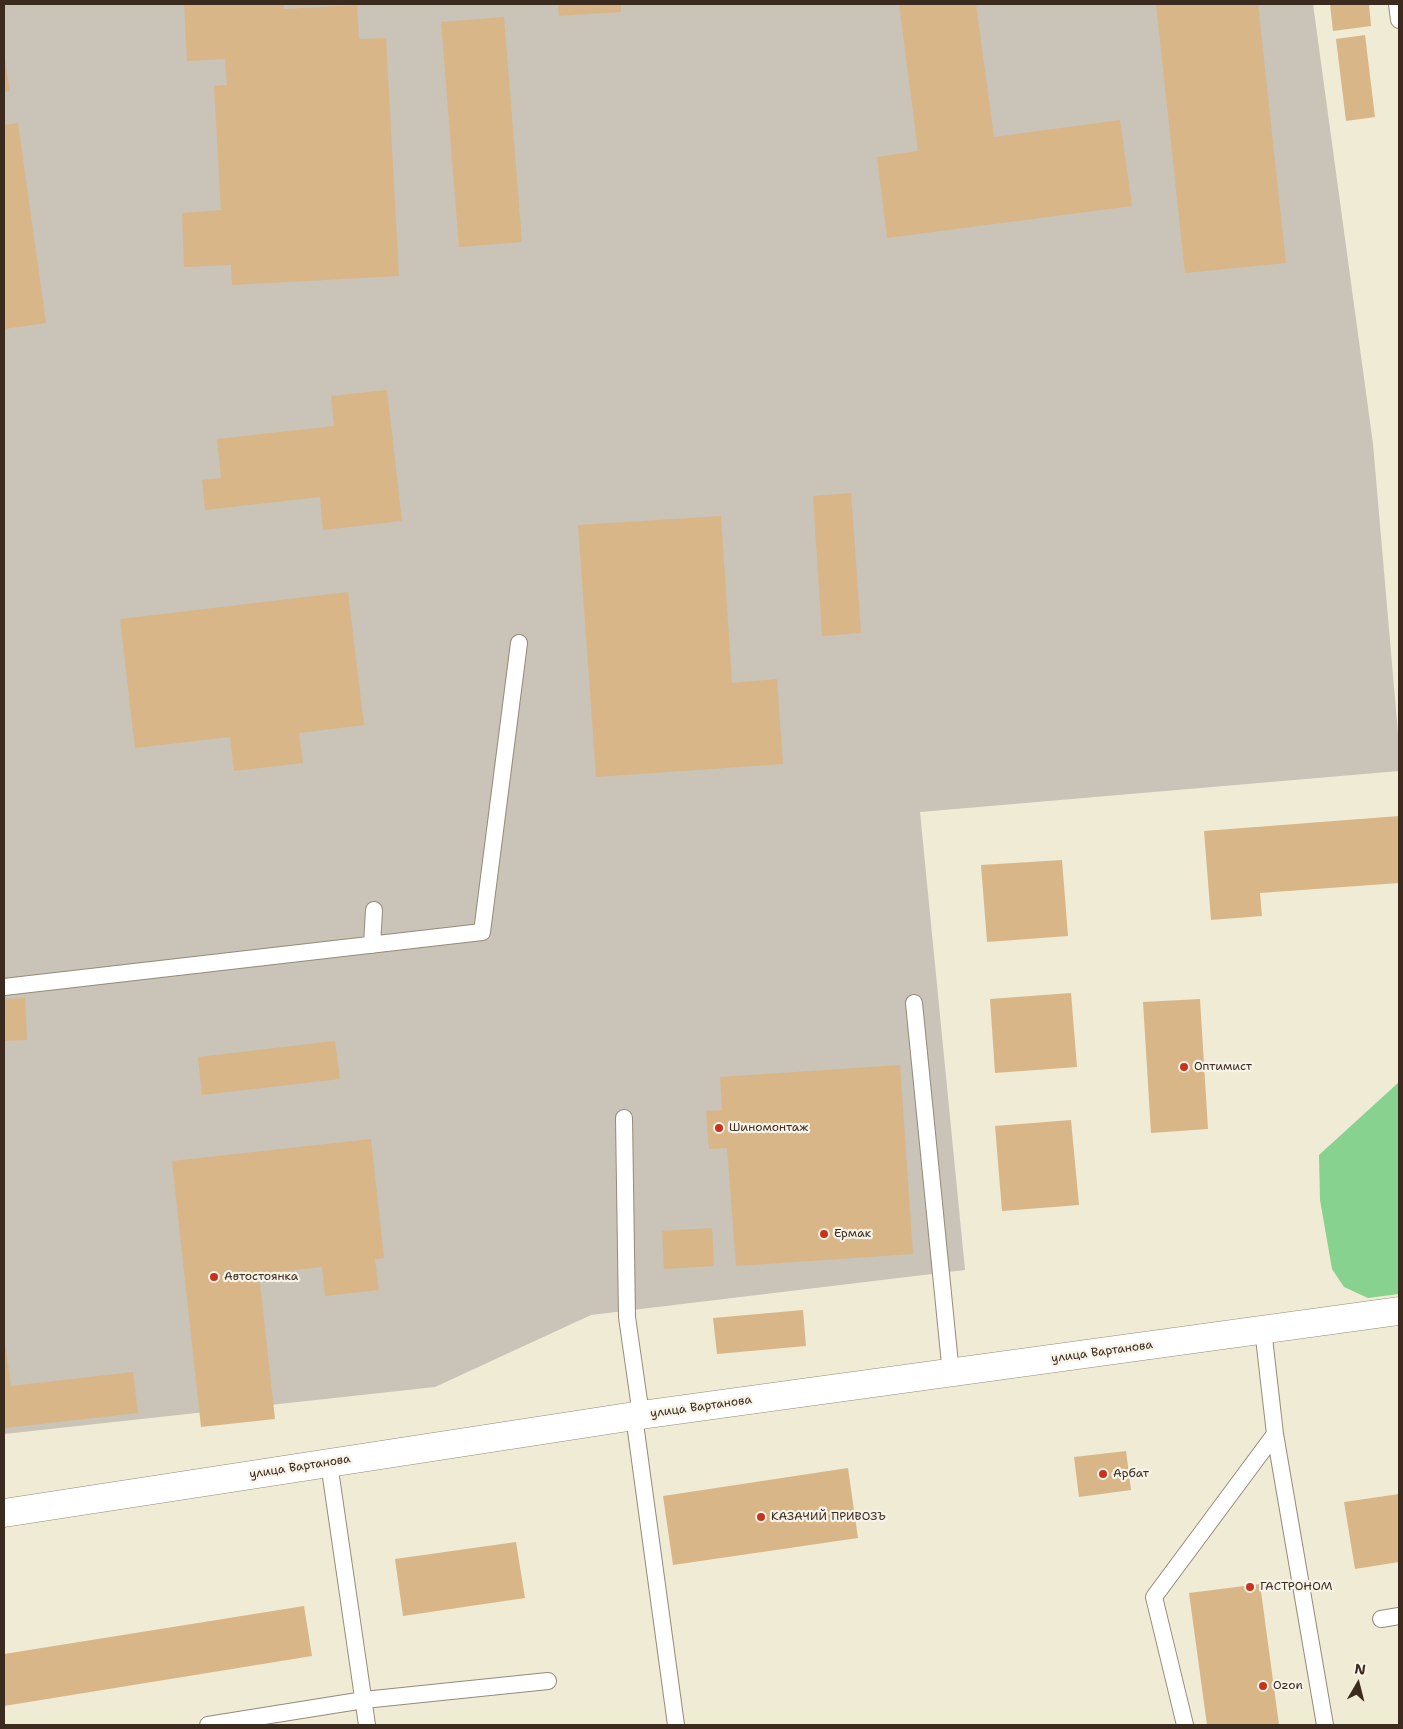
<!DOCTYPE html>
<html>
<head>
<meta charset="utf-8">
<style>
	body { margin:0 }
	#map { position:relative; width:1403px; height:1729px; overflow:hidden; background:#f0ebd5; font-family:"Shantell Sans",sans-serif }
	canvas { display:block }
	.frame { position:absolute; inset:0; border:5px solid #3b2a1e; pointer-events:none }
	.north { position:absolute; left:1333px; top:1659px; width:50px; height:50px; -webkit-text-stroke:4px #f7f3e8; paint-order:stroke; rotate:8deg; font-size:14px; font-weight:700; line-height:20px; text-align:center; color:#3b2a1e }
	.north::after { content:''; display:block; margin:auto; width:18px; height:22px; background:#3b2a1e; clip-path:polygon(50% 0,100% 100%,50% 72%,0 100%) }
</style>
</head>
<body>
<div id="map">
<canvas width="1403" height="1729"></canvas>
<div class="frame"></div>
<div class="north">N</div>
</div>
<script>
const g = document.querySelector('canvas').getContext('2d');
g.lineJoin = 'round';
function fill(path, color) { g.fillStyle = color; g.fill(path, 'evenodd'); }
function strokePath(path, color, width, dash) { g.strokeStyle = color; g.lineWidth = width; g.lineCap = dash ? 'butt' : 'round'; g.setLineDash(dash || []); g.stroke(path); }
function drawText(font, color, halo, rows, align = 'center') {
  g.font = font + ' "Shantell Sans",sans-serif'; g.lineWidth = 4.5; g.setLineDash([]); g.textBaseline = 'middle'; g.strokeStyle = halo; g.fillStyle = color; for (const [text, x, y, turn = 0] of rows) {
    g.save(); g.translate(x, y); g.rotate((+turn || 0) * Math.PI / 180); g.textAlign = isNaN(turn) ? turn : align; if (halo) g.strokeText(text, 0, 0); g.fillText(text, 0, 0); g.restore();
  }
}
fill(new Path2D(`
	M4,4h1309l60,440 26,301v26l-479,41 45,458 -374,45 -156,72 -431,47z`), '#c9c3b8');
fill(new Path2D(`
	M1399,1082v212l-31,4 -24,-11 -12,-18 -12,-69 -1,-45z`), '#88d28f');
fill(new Path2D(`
	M184,4h100v5l73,-4 2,34 27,-1 13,238 -167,9 -1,-20 -47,2 -2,-54 39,-3 -7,-124 13,-1 -2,-26 -38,2z
	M558,4h63v8l-62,4z
	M899,4h77l18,133 126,-17 12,86 -245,32 -10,-81 41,-6z
	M1156,4h102l28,259 -101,10z
	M1330,4h39l2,22 -38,5z
	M504,17l18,225 -63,5 -18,-225z
	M1365,35l10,82 -29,4 -10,-82z
	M4,54l6,37 -6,1z
	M18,123l28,200 -42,6v-204z
	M387,390l15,131 -79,9 -3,-33 -115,13 -3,-30 19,-2 -4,-39 117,-13 -3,-30z
	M851,493l10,140 -39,3 -9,-140z
	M721,516l11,167 45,-4 6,85 -187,13 -18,-252z
	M348,592l16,133 -65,8 4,30 -69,8 -4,-34 -95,11 -15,-129z
	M1399,816v67l-139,10 2,23 -51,4 -7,-89z
	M1062,860l6,76 -81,6 -6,-77z
	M1071,993l6,74 -82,6 -5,-74z
	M25,998l2,42 -23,1v-42z
	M1200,999l8,130 -57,4 -8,-131z
	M335,1041l5,38 -138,16 -4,-38z
	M900,1065l13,189 -177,12 -9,-118 -18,1 -3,-38 16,-1 -2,-33z
	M1071,1120l8,85 -77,6 -7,-85z
	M371,1139l13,119 -9,1 4,31 -54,6 -3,-29 -63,7 16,145 -74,8 -29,-266z
	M712,1228l2,38 -50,3 -2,-38z
	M803,1310l3,36 -89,8 -4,-36z
	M4,1335l7,51 122,-14 5,41 -134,15z
	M1126,1451l5,39 -52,7 -5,-40z
	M848,1468l10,70 -185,27 -10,-69z
	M1399,1494v68l-44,7 -11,-67z
	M516,1542l9,56 -122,18 -8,-57z
	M1260,1584l19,141h-72l-18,-132z
	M304,1606l8,50 -308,50v-52z`), '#d9b687');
const service = new Path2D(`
	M1397,4l2,16
	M372,945l2,-35
	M4,987l478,-55 37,-289
	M914,1003l37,371
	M624,1118l3,199 14,98
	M1263,1329l12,105 50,291
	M634,1416l42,309
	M329,1463l38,262
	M1381,1619l18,-3
	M208,1725l156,-25 184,-19
	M1185,1725l-31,-128 121,-163`);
const minor = new Path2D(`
	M4,1513l637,-98 758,-104`);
strokePath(service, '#968a7a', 18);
strokePath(minor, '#968a7a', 29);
strokePath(service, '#fff', 16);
strokePath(minor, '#fff', 28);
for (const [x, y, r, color] of [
	[1184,1067,5,"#c8321e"],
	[719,1128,5,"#c8321e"],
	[824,1234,5,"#c8321e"],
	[214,1277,5,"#c8321e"],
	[1103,1474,5,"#c8321e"],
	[761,1517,5,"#c8321e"],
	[1250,1587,5,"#c8321e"],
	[1263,1686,5,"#c8321e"]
]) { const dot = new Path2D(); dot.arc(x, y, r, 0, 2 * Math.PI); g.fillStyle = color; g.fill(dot); strokePath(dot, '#f7f3e8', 2); }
drawText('12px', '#3b2a1e', '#f7f3e8', [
	["Оптимист",1194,1067],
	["Шиномонтаж",729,1128],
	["Ермак",834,1234],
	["Автостоянка",224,1277],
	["Арбат",1113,1474],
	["КАЗАЧИЙ ПРИВОЗЪ",771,1517],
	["ГАСТРОНОМ",1260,1587],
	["Ozon",1273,1686]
], 'left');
drawText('12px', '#3b2a1e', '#f7f3e8', [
	["улица Вартанова",1102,1352,-8],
	["улица Вартанова",701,1407,-8],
	["улица Вартанова",300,1467,-9]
]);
</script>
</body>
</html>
